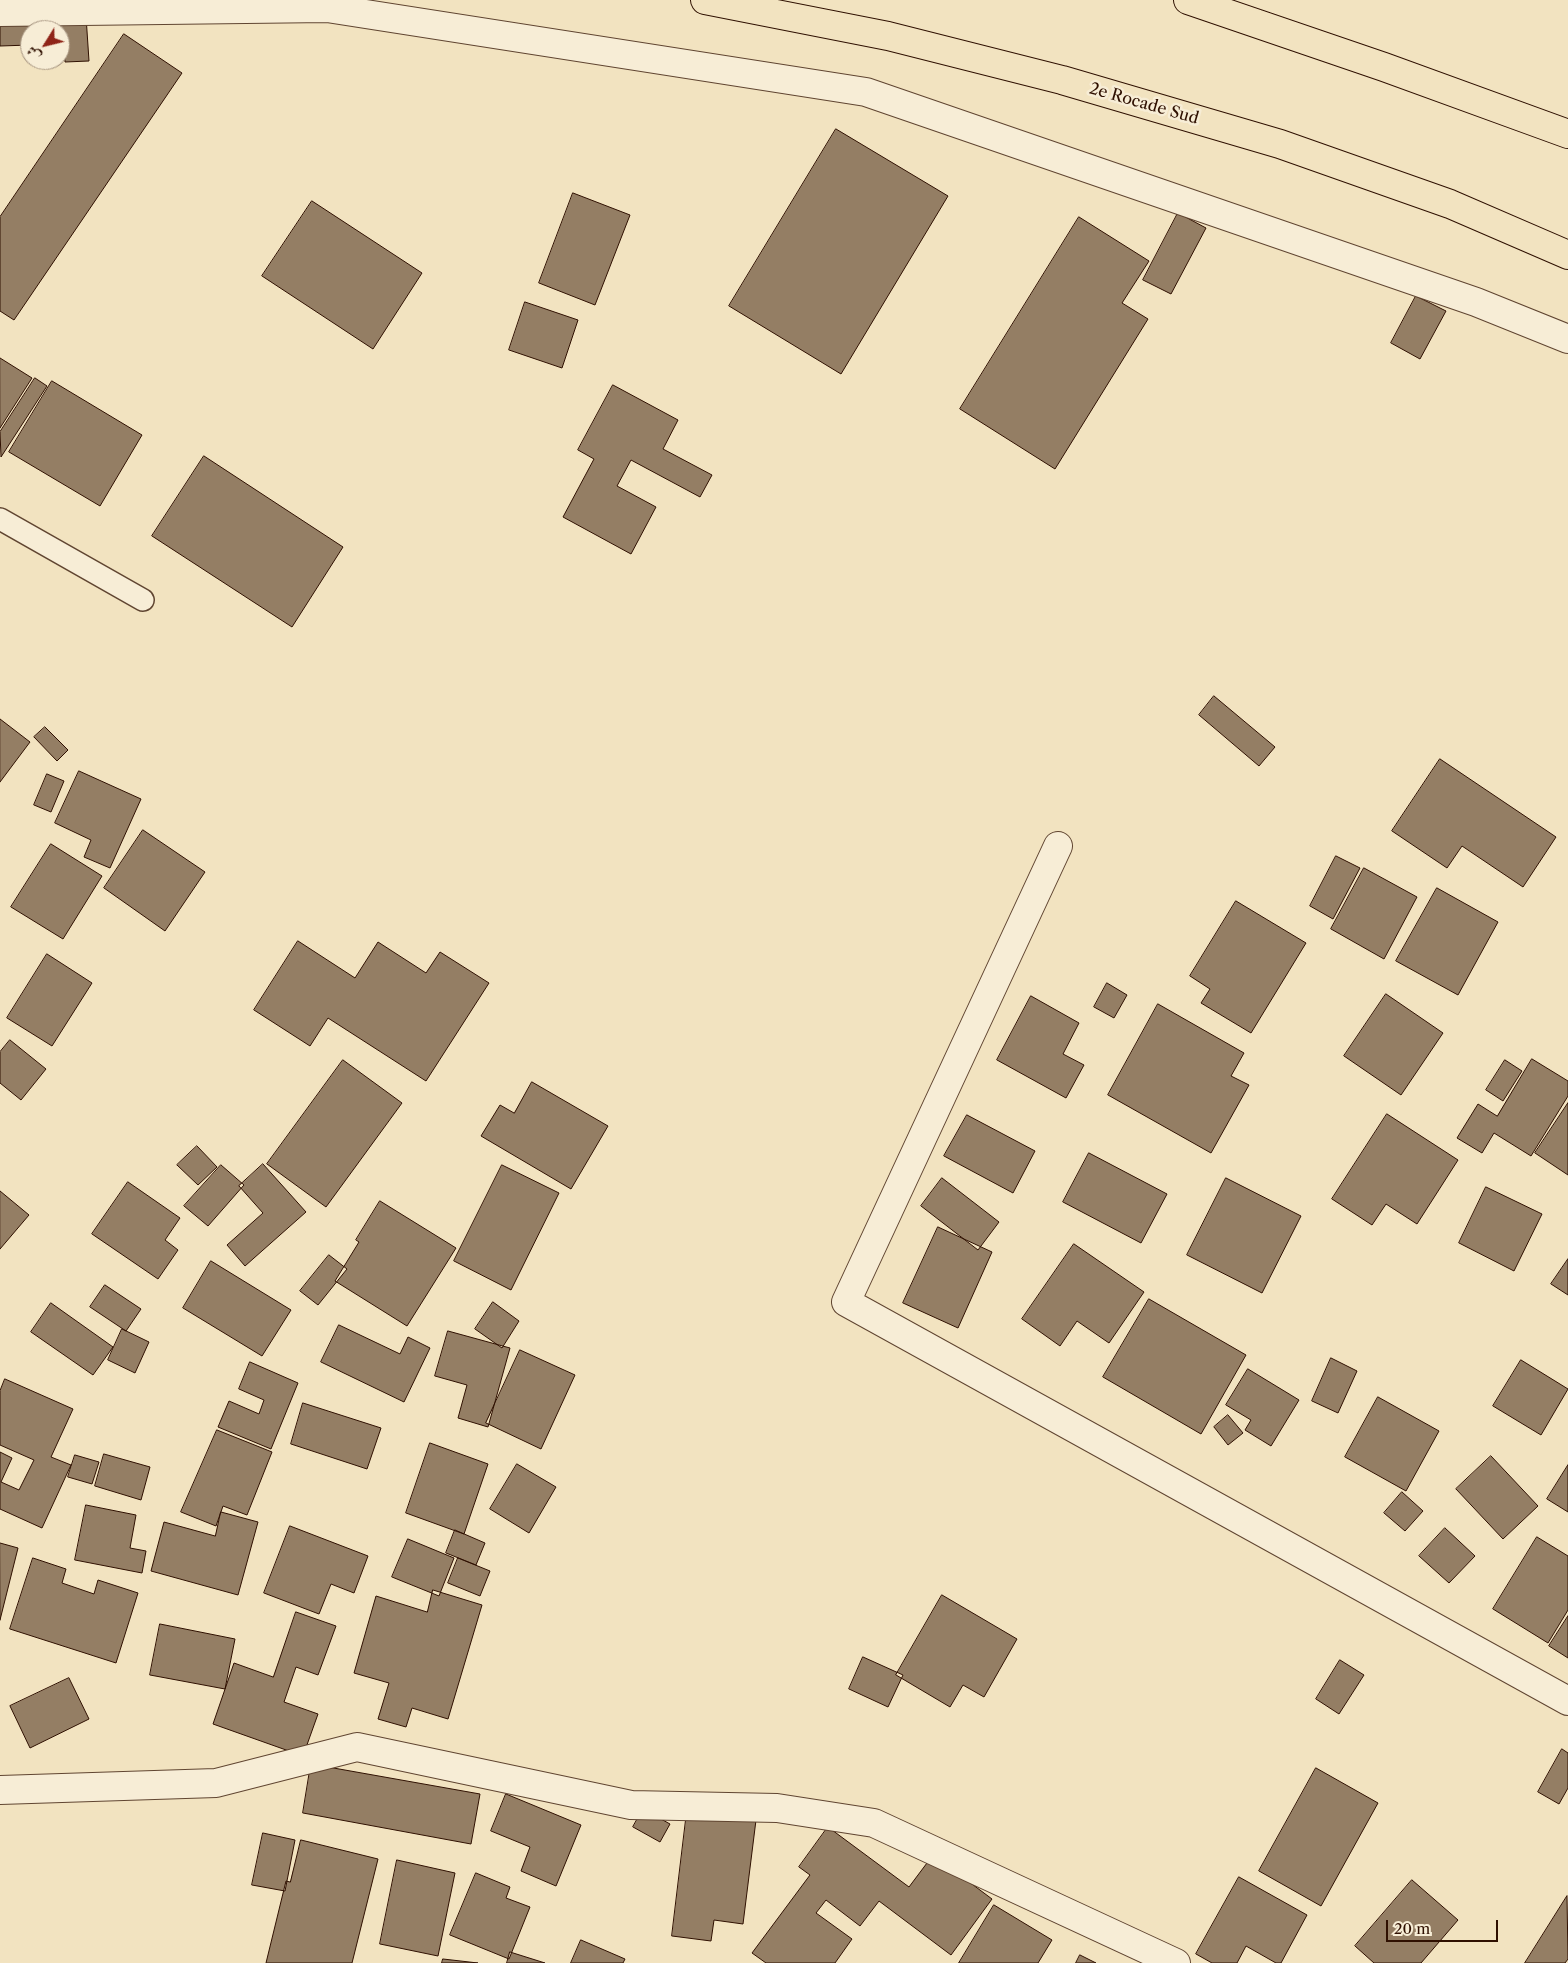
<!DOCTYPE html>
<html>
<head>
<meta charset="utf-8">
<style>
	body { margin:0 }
	#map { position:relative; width:1568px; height:1963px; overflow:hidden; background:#f2e3c0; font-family:"Libre Caslon Text",Amiri,serif }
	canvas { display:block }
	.north { position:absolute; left:20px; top:20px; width:50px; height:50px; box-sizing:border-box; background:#f7edd6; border:1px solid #a79581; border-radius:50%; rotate:234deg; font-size:14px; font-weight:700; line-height:20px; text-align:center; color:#2f1001 }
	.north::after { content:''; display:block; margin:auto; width:18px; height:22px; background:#8f2418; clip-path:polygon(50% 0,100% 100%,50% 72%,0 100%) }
	.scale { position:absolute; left:1386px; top:1920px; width:112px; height:22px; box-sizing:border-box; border:2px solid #2f1001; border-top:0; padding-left:6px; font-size:15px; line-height:18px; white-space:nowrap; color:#2f1001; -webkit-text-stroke:4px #f7edd6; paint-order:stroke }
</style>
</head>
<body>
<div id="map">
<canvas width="1568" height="1963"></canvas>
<div class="north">ش</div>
<div class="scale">20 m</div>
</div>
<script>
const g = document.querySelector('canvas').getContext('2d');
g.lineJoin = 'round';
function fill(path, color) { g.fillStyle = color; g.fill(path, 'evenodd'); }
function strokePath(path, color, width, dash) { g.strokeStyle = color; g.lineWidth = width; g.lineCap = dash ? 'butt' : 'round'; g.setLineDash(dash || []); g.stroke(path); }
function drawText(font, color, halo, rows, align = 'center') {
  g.font = font + ' "Libre Caslon Text",serif'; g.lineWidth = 5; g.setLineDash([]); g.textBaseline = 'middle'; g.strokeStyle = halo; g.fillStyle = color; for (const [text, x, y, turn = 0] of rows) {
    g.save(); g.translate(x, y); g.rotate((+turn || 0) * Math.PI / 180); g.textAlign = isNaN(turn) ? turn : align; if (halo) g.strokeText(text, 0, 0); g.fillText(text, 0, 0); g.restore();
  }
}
const building = new Path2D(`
	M86,16l3,45 -24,1 -1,-19h-4v-13h-30v15l-30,1v-25z
	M124,34l58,39 -168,247 -14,-9v-94z
	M836,129l112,67 -107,178 -112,-68z
	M573,193l57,22 -35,90 -56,-22z
	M312,201l110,72 -49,76 -111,-73z
	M1178,213l28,15 -35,66 -28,-14z
	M1079,217l70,44 -27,42 26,16 -93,150 -95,-60z
	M1416,296l30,15 -26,48 -29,-16z
	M525,302l53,18 -16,48 -53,-18z
	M0,358l32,20 -32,50z
	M35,378l12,8 -46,71 -1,-25z
	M52,381l90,54 -42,71 -91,-54z
	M613,385l65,35 -15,29 49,26 -12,22 -69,-37 -14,26 39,21 -25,47 -68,-37 31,-58 -16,-9z
	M204,456l139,91 -51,80 -140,-91z
	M1214,696l61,51 -16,19 -60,-51z
	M0,719l30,23 -30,40z
	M45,727l23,23 -11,11 -23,-24z
	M1440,759l116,78 -33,50 -61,-41 -15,22 -55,-37z
	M79,771l62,28 -31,69 -26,-11 7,-17 -36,-17z
	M47,774l17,7 -13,31 -17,-7z
	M143,830l62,42 -40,59 -61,-43z
	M51,844l51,32 -39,63 -52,-32z
	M1336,856l24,12 -27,51 -23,-13z
	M1364,868l53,29 -33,62 -53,-30z
	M1437,888l61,34 -40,73 -62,-34z
	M1236,901l70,42 -55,90 -50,-30 9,-14 -20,-13z
	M298,941l57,37 23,-36 48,31 14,-21 49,31 -63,98 -98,-63 -18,28 -56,-36z
	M47,954l45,29 -40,63 -45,-28z
	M1107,983l20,12 -13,23 -20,-11z
	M1386,994l57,39 -42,62 -57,-39z
	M1031,996l48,27 -16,31 21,11 -18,33 -69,-38z
	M1158,1004l86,49 -13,23 18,9 -38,68 -103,-58z
	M10,1040l36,29 -25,31 -21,-17v-31z
	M1532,1059l36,22v15l-37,60 -37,-23 -12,20 -25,-15 21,-34 19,12z
	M343,1060l59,43 -76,104 -59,-43z
	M1505,1060l17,11 -19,30 -17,-11z
	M532,1082l76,44 -37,63 -90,-53 19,-31 14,8z
	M1568,1103v72l-33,-22z
	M1387,1114l71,46 -41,64 -31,-20 -14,21 -40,-26z
	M967,1115l68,36 -22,42 -69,-37z
	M197,1146l20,21 -19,18 -21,-20z
	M1089,1153l78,41 -26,49 -78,-41z
	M263,1164l43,48 -61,54 -18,-21 36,-32 -24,-27z
	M221,1165l23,20 -36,41 -24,-20z
	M502,1165l57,28 -48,97 -57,-29z
	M942,1178l57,44 -21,28 -57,-44z
	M1226,1178l75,38 -39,77 -75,-38z
	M128,1182l52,36 -15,22 13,10 -20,29 -66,-45z
	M1486,1187l56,27 -28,57 -55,-28z
	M0,1191l29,24 -29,34z
	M380,1201l76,47 -49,78 -72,-45 24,-39 -3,-2z
	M938,1227l54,25 -34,76 -55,-25z
	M1074,1244l70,48 -35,51 -32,-22 -17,25 -38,-27z
	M329,1255l18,14 -29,36 -18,-14z
	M1568,1259v36l-17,-11z
	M211,1261l80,49 -29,46 -79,-48z
	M105,1285l36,24 -15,22 -36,-24z
	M1149,1299l97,56 -45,79 -98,-57z
	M493,1302l26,19 -17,27 -27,-19z
	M51,1303l62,44 -20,28 -62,-43z
	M339,1325l61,29 8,-17 22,11 -26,54 -83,-40z
	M122,1329l27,13 -14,31 -27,-13z
	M448,1331l62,17 -22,79 -30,-9 9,-33 -32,-9z
	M520,1350l55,25 -34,74 -55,-26z
	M1331,1358l26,13 -19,42 -26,-12z
	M1521,1360l47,29 -27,46 -48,-29z
	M250,1362l48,21 -27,66 -53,-22 11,-26 30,13 5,-14 -25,-11z
	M1248,1369l51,31 -28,46 -26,-16 6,-10 -25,-15z
	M5,1379l68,30 -22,48 20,8 -29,63 -42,-19v-57l12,6 -11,24 18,8 15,-30 -34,-15v-54z
	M1378,1397l61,34 -33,60 -61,-34z
	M303,1403l78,25 -14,41 -76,-25z
	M1228,1415l15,18 -15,12 -14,-18z
	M217,1430l55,22 -25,63 -24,-9 -7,20 -35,-14z
	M430,1443l58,21 -24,70 -58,-21z
	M104,1454l46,13 -9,33 -46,-14z
	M75,1455l24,7 -7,22 -24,-7z
	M1491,1456l47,50 -35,33 -47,-50z
	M517,1464l39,23 -27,46 -39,-24z
	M1568,1465v47l-21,-13z
	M1402,1492l21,19 -18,20 -21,-18z
	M86,1505l50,10 -6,33 16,3 -4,22 -67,-13z
	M221,1512l37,10 -20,73 -87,-24 13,-49 51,14z
	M290,1526l78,30 -14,37 -23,-9 -12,30 -55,-21z
	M1445,1528l30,28 -26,27 -30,-27z
	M455,1530l30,13 -9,22 -30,-12z
	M1537,1537l31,19v54l-20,33 -55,-34z
	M408,1539l46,19 -15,38 -47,-19z
	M0,1543l18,5 -18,72z
	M33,1558l33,11 -4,14 32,11 4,-14 40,13 -22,70 -106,-34z
	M458,1558l32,13 -10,25 -32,-13z
	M433,1590l49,15 -34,114 -36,-11 -6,19 -28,-8 11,-36 -35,-10 22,-77 51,16z
	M942,1595l75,44 -33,58 -21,-12 -13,22 -54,-32z
	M296,1612l40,14 -18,49 -22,-8 -12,35 34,12 -15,42 -90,-32 21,-61 39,14z
	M1568,1616v42l-19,-12z
	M160,1624l75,15 -10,50 -75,-14z
	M863,1657l40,18 -15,32 -39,-18z
	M1340,1660l24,15 -25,39 -23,-15z
	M69,1678l20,41 -59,29 -20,-42z
	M1562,1749l6,4v35l-9,16 -21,-12z
	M311,1764l169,30 -9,50 -168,-31z
	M1316,1768l62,35 -57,103 -62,-35z
	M506,1794l75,31 -25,61 -35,-15 9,-24 -39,-16z
	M643,1809l27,15 -10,18 -27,-15z
	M687,1811l69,9 -13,104 -29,-4 -3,21 -39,-5z
	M828,1827l81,60 24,-32 59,44 -41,56 -72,-54 -19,25 -34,-26 -10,13 36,26 -17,24h-69l-14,-10 58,-78 -11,-8z
	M263,1833l32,7 -10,51 -33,-6z
	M301,1840l77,19 -26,104h-86l20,-82 4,1z
	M397,1860l58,13 -17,83 -58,-12z
	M476,1873l34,14 -4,11 24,9 -21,52 -59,-24z
	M1239,1877l68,38 -26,48h-5l-30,-17 -9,17h-25l-16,-9z
	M1412,1880l46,40 -37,43h-47l-19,-17z
	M1567,1896l1,63 -3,4h-40z
	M994,1905l58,35 -14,23h-79z
	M581,1940l44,19 -2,4h-52z
	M510,1952l35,11h-38z
	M1080,1955l16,8h-20z
	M443,1959l35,4h-36z`);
fill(building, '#947e64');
strokePath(building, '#2f1001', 1);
const service = new Path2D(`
	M0,519l143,81`);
const minor = new Path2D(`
	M0,12l327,-4 539,84 610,210 92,37
	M1058,846l-212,456 722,399`);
const tertiary = new Path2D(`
	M0,1790l216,-7 141,-36 274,58 146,3 97,15 302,140`);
const motorway = new Path2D(`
	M705,0l183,36 174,44 218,64 170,60 118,51
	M1188,0l196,67 184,67`);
strokePath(service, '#604531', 24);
strokePath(minor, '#604531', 30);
strokePath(tertiary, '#604531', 30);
strokePath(motorway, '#2f1001', 30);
strokePath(service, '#f7edd6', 21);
strokePath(minor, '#f7edd6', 28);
strokePath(tertiary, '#f7edd6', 28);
strokePath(motorway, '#f2e3c0', 28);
drawText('16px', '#2f1001', '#f7edd6', [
	["2e Rocade Sud",1144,104,16]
]);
</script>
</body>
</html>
